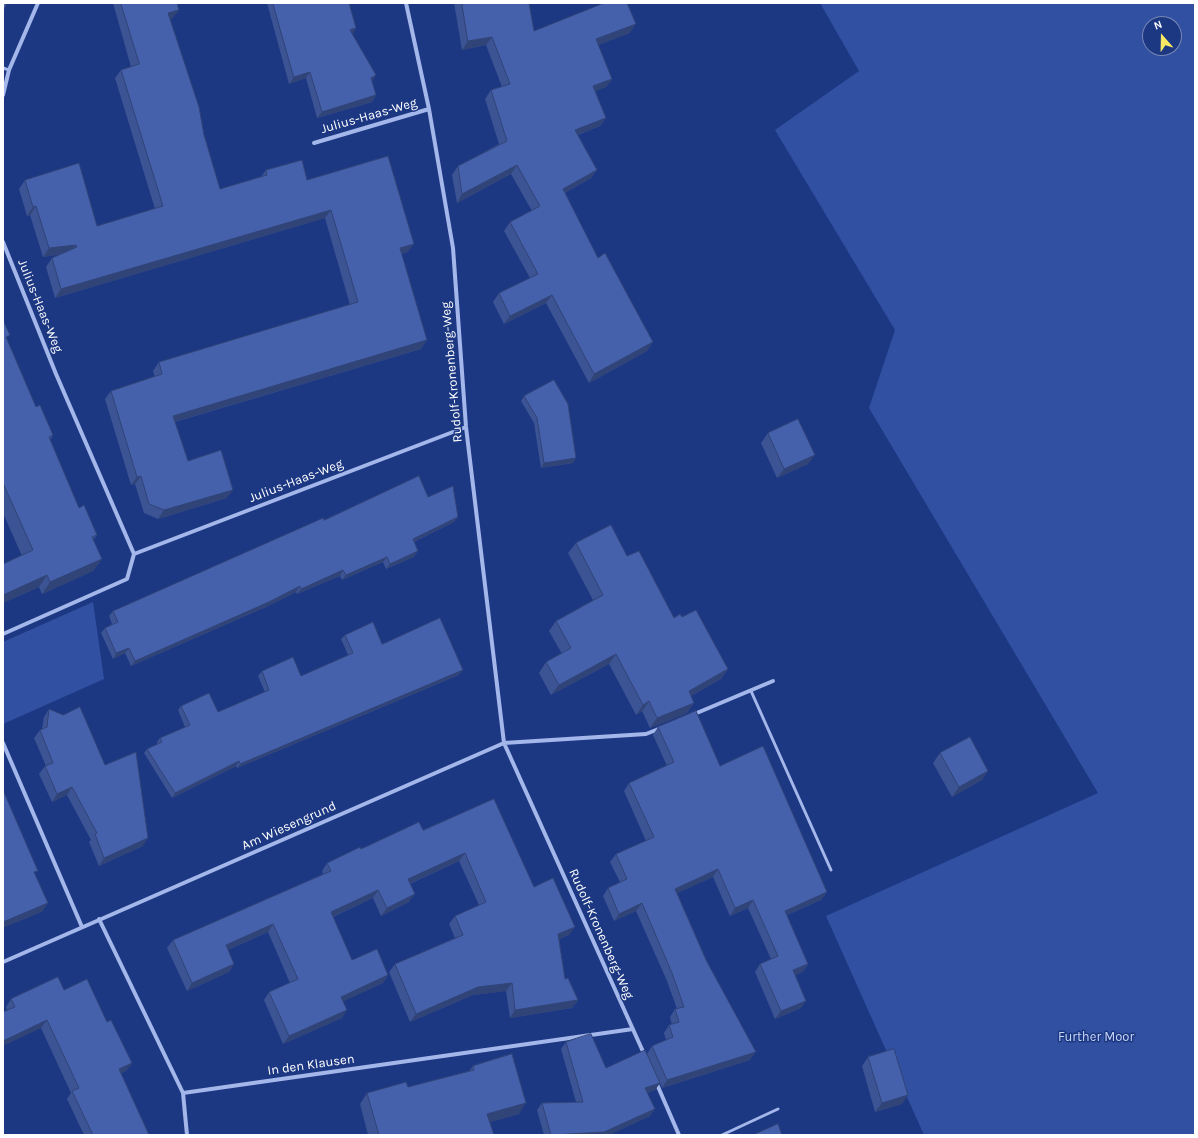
<!DOCTYPE html>
<html>
<head>
<meta charset="utf-8">
<style>
	body { margin:0 }
	#map { position:relative; width:1198px; height:1138px; overflow:hidden; background:#1d3883; font-family:Karla,sans-serif }
	canvas { display:block }
	.frame { position:absolute; inset:0; border:4px solid #fff; pointer-events:none }
	.north { position:absolute; left:1142px; top:16px; width:40px; height:40px; box-sizing:border-box; background:#1d3883; border:1px solid #7788b5; border-radius:50%; rotate:340deg; font-size:11px; font-weight:700; line-height:16px; text-align:center; color:#fff }
	.north::after { content:''; display:block; margin:auto; width:14px; height:18px; background:#f9e863; clip-path:polygon(50% 0,100% 100%,50% 72%,0 100%) }
</style>
</head>
<body>
<div id="map">
<canvas width="1198" height="1138"></canvas>
<div class="frame"></div>
<div class="north">N</div>
</div>
<script>
const g = document.querySelector('canvas').getContext('2d');
g.lineJoin = 'round';
function fill(path, color) { g.fillStyle = color; g.fill(path, 'evenodd'); }
function strokePath(path, color, width, dash) { g.strokeStyle = color; g.lineWidth = width; g.lineCap = dash ? 'butt' : 'round'; g.setLineDash(dash || []); g.stroke(path); }
function drawText(font, color, halo, rows, align = 'center') {
  g.font = font + ' Karla,sans-serif'; g.lineWidth = 3; g.setLineDash([]); g.textBaseline = 'middle'; g.strokeStyle = halo; g.fillStyle = color; for (const [text, x, y, turn = 0] of rows) {
    g.save(); g.translate(x, y); g.rotate((+turn || 0) * Math.PI / 180); g.textAlign = isNaN(turn) ? turn : align; if (halo) g.strokeText(text, 0, 0); g.fillText(text, 0, 0); g.restore();
  }
}
fill(new Path2D(`
	M820,3h375v1132h-271l-98,-219 272,-123 -229,-385 26,-78 -120,-200 84,-59zM1150,24h24v24h-24z
	M93,602l11,77 -101,45v-82z`), '#3150a1');
strokePath(new Path2D(`
	M3,68l6,2
	M751,691l80,179
	M722,1135l56,-26`), '#a4b7ea', 3);
strokePath(new Path2D(`
	M406,3l23,106 24,139 13,179 38,316 141,313
	M3,95l6,-25 29,-67
	M314,143l115,-34
	M3,242l53,132 78,180 332,-127
	M3,634l124,-55 7,-25
	M692,715l81,-34
	M3,743l79,184
	M99,919l84,174 4,42
	M3,962l501,-219 142,-9 15,-6
	M656,1082l23,53
	M183,1093l450,-64`), '#a4b7ea', 4);
fill(new Path2D(`
	M113,3h64l-4,15 -3,1 50,170 41,-12 5,-7 41,10 101,72 -7,2 20,95 -246,73 13,39 39,37 -69,21 -14,-6 -9,-29 -4,1 -26,-86 6,-8 44,-14 -2,-6 6,-9 191,-57 -25,-87 -270,80 -9,-31 6,-9 9,-4 -18,3 -13,-42 -3,1 -8,-27 6,-9 72,46 58,-17 -40,-131 6,-8 10,-3z
	M267,3h82l7,25 -4,6 24,41 -4,6 4,14 -4,7 -55,16 -11,-40 -17,6z
	M454,3h75l5,28 96,2 -32,12 14,34 -6,8 -11,4 11,27 -6,8 -22,9 19,35 -6,8 -26,15 33,65 49,93 -58,32 -43,-80 -42,21 -11,-22 6,-9 31,-15 -26,-47 6,-9 22,-11 -21,-37 -54,29 -5,-28 6,-9 41,-22 -14,-45 6,-9 11,-3 -16,-42 -24,5z
	M3,320l4,19 29,68 17,28 -3,5 29,68 18,27 -4,5 9,19 -9,12 -51,23 -3,-7 -36,16v-39l19,-8 -19,-43z
	M524,396l49,67 -32,5 -7,-45 -13,-22z
	M768,433l40,31 -31,14 -16,-35z
	M428,497l30,20 -4,5 -40,20v15l-28,12 -3,-7 -41,18 -2,-4 -43,18 -1,-2 -30,15 -135,59 -6,-13 -12,6 -12,-26 4,-5 7,-4 -3,-8 4,-5 211,-91z
	M576,543l51,13 47,62 8,-1 46,52 -7,10 -30,17 3,7 -7,10 -37,15 -8,-17 -6,4 -27,-51 -58,31 -12,-22 7,-11 16,-8 -13,-23 7,-10 37,-21 -25,-47z
	M345,635l37,9 77,31 -222,93 -1,-2 -64,32 -28,-45 3,-4 10,-5v-2l3,-4 25,-11 -7,-17 3,-4 37,6 47,-20 -7,-16 4,-5 39,5 47,-21 -7,-16z
	M49,709l56,56 38,81 -44,20 -10,-24 2,-2 -24,-45 -15,7 -13,-28 6,-8h1l-12,-28 6,-8 2,-1 2,-12z
	M658,727l62,39 107,126 -6,8 -34,15 21,49 -5,8 -8,3 6,33 -26,11 -20,-47 5,-8 11,-5 -23,-51 -18,8 -17,-39 -36,16 73,167 -88,28 -2,-5 -5,7 -8,3 3,23 -41,19h-65l-7,-25 5,-7 34,-1 -15,-53 5,-7 40,26 41,-14 5,-8 14,-6 -2,-7 5,-8h3l-2,-8 5,-8h2l-10,-28 -31,-70 -22,10 -11,-25 5,-8 12,-6 -10,-20 6,-8 30,-13 -22,-50 5,-8 38,-17 -14,-31z
	M940,753l48,18 -6,9 -30,17 -19,-34z
	M423,830l111,57 35,48 -10,4 6,40 13,21 -6,8 -62,10 -4,-27 -33,4 -63,27 -21,-50 6,-8 60,-26 -6,-14 6,-8 24,-11 -20,-44 -49,23 -1,18 -28,14 -8,-18 -40,19 19,43 36,15 -5,8 -40,18 -1,17 -59,26 -19,-44 5,-8 21,-9 -22,-51 -40,18 6,14 -5,8 -42,19 -20,-43 6,-8 150,-66 -1,-3 5,-8 34,-14z
	M64,990l43,32 25,41 -6,8 -5,2 28,62h-65l-17,-36 4,-6 -30,-65 -34,-18 -1,-3 5,-8z
	M868,1057l34,47 -27,8 -13,-46z
	M473,1066l46,48 -29,8 4,13h-126l-8,-31 7,-11 41,-6 61,-16z`), '#3c5394');
fill(new Path2D(`
	M179,10l-6,8 -11,4 6,-9z
	M636,24l-6,9 -40,15 6,-9z
	M356,28l-4,7 -2,-5z
	M492,37l-6,8 -24,5 6,-9z
	M310,72l-4,6 -17,6 5,-7z
	M376,75l-5,7v-4z
	M612,79l-6,8 -19,8 6,-9z
	M376,95l-4,7 -55,16 5,-6z
	M606,118l-6,8 -31,12 6,-8z
	M517,165l-6,9 -54,29 5,-9z
	M597,170l-6,8 -34,19 6,-8z
	M36,206l-6,9 -3,1 6,-9z
	M331,210l-6,8 -270,80 6,-9z
	M414,244l-6,8 -14,4 6,-8z
	M76,245l-6,8 -27,4 6,-9z
	M552,295l-6,8 -42,21 6,-8z
	M427,340l-6,9 -254,75 6,-8z
	M653,342l-6,9 -58,32 5,-9z
	M815,455l-7,9 -31,14 7,-9z
	M576,458l-3,5 -32,5 3,-5z
	M141,476l-6,8 -4,1 6,-8z
	M233,490l-6,8 -69,21 6,-9z
	M458,517l-4,5 -45,22 4,-5z
	M418,551l-4,6 -28,12 4,-5z
	M387,557l-4,5 -41,18 4,-5z
	M102,559l-9,12 -51,23 8,-12z
	M343,570l-3,6 -43,18 4,-5z
	M47,575l-8,12 -36,16v-8z
	M300,586l-4,6 -30,15 -135,59 4,-5z
	M129,648l-4,5 -12,6 3,-6z
	M616,654l-7,10 -58,31 8,-10z
	M728,669l-7,10 -39,22 7,-10z
	M463,670l-4,5 -222,93 3,-4z
	M649,701l-7,10 -6,4 7,-10z
	M694,703l-7,10 -37,15 7,-10z
	M239,761l-3,5 -64,32 3,-5z
	M988,771l-6,9 -30,17 7,-10z
	M72,787l-5,8 -15,7 5,-8z
	M148,838l-5,8 -44,20 5,-8z
	M465,853l-6,8 -57,26 6,-8z
	M718,869l-5,8 -44,20 6,-8z
	M378,890l-5,8 -48,22 6,-8z
	M827,892l-6,8 -42,18 6,-7z
	M415,894l-6,8 -28,14 6,-8z
	M753,900l-5,8 -18,8 5,-8z
	M48,903l-6,9 -39,16v-6z
	M642,903l-6,8 -22,10 5,-7z
	M273,924l-5,8 -47,21 5,-8z
	M575,927l-6,8 -16,7 5,-8z
	M234,964l-5,8 -42,19 5,-8z
	M808,964l-5,8 -15,6 5,-8z
	M388,975l-5,8 -47,22 5,-8z
	M512,983l-6,8 -33,4 -63,27 6,-8 62,-27z
	M578,1000l-6,8 -62,10 5,-8z
	M806,1001l-5,7 -26,11 6,-8z
	M347,1010l-5,8 -59,26 6,-8z
	M47,1020l-6,8 -38,18v-5z
	M756,1052l-6,8 -88,28 5,-8z
	M132,1063l-6,8 -12,6 5,-8z
	M660,1083l-5,7 -14,5 4,-7z
	M908,1095l-6,9 -27,8 7,-9z
	M526,1103l-7,11 -39,11 7,-11z
	M655,1109l-5,7 -41,19h-58z`), '#314478');
const building = new Path2D(`
	M3,3h4l-4,9z
	M121,3h56l2,7 -11,3 31,94 5,28 16,54 47,-14 -1,-5 36,-10 5,20 81,-24 26,88 -14,4 27,92 -254,76 15,45 33,-11 12,40 -69,20 -15,-6 -8,-28 -4,1 -26,-86 51,-17 -3,-12 199,-60 -27,-92 -270,79 -9,-31 25,-11 -1,-2 -27,3 -13,-42 -3,1 -8,-27 54,-17 18,63 66,-20 -42,-136 18,-6z
	M273,3h76l7,25 -6,2 26,45 -5,3 5,17 -54,17 -12,-40 -16,5z
	M462,3h67l5,28 70,-28h23l9,21 -40,15 16,40 -19,7 13,32 -31,12 22,40 -34,19 35,69 7,-5 48,89 -59,32 -42,-79 -42,21 -11,-23 39,-19 -28,-52 30,-16 -23,-41 -55,29 -4,-28 49,-25 -16,-51 19,-6 -18,-47 -24,4z
	M3,320l7,15 -4,2 30,70 4,-2 13,30 -4,2 30,71 5,-3 13,30 -5,2 10,22 -52,23 -3,-7 -44,20v-31l30,-14 -30,-67z
	M554,380l14,24 8,54 -32,5 -7,-45 -13,-22z
	M798,419l17,36 -31,14 -16,-36z
	M419,476l9,21 25,-11 5,31 -45,22 5,12 -28,13 -3,-7 -41,18 -3,-5 -42,19 -1,-3 -31,16 -134,59 -6,-13 -13,5 -11,-25 13,-6 -5,-11 210,-93 1,2z
	M611,525l16,31 12,-5 35,67 6,-4 2,3 14,-7 32,59 -39,22 5,12 -37,15 -8,-17 -6,4 -27,-51 -57,31 -13,-23 25,-14 -15,-27 47,-26 -27,-52z
	M440,618l23,52 -223,94 -1,-3 -64,32 -28,-44 15,-7 -2,-4 30,-13 -9,-19 28,-13 9,19 51,-22 -7,-19 31,-14 8,19 52,-23 -8,-18 28,-13 9,22z
	M80,707l25,58 31,-13 12,86 -44,20 -9,-24 2,-1 -25,-46 -15,7 -12,-28 8,-3 -13,-33 7,-3 2,-18 14,6z
	M696,711l24,55 43,-20 64,146 -42,19 23,53 -15,6 13,31 -25,10 -21,-47 18,-8 -25,-56 -18,8 -17,-39 -43,20 31,71 50,92 -89,28 -15,-34 21,-9 -4,-12 10,-3 -4,-13 9,-2 -12,-34 -30,-70 -23,11 -11,-26 19,-9 -11,-25 38,-17 -25,-54 45,-21 -16,-35z
	M970,737l18,34 -29,16 -19,-34z
	M3,790l35,81 -4,1 14,31 -45,19z
	M494,799l40,88 19,-9 22,49 -17,7 7,45 3,-1 10,22 -63,10 -3,-27 -34,4 -62,27 -21,-50 68,-29 -8,-19 31,-14 -21,-49 -57,26 7,15 -28,14 -9,-18 -47,22 21,48 25,-11 11,26 -47,22 6,13 -58,26 -20,-44 29,-13 -25,-55 -47,21 8,19 -42,19 -19,-43 158,-69 -4,-8 33,-16 1,2 58,-27 4,8z
	M58,977l6,13 23,-11 20,43 4,-2 21,43 -13,6 30,66h-56l-21,-44 7,-3 -32,-68 -44,21v-29l12,-5 -4,-8z
	M591,1034l15,34 39,-18 15,33 -15,5 10,21 -51,23 -53,3 -9,-32 41,-1 -17,-60z
	M894,1049l14,46 -26,8 -14,-46z
	M512,1054l14,49 -39,11 7,21h-115l-12,-42 39,-11 2,5 66,-17 -1,-4z
	M778,1124l4,11h-29z`);
fill(building, '#4661ac');
strokePath(building, '#314478', 1);
drawText('13px', '#fff', '#1d3883', [
	["Julius-Haas-Weg",369,116,-16],
	["Julius-Haas-Weg",40,306,68],
	["Rudolf-Kronenberg-Weg",452,372,-95],
	["Julius-Haas-Weg",296,481,-21],
	["Am Wiesengrund",289,826,-24],
	["Rudolf-Kronenberg-Weg",601,934,66],
	["In den Klausen",311,1065,-8]
]);
drawText('13px', '#c8d6f7', '#1d3883', [
	["Further Moor",1096,1037]
]);
</script>
</body>
</html>
